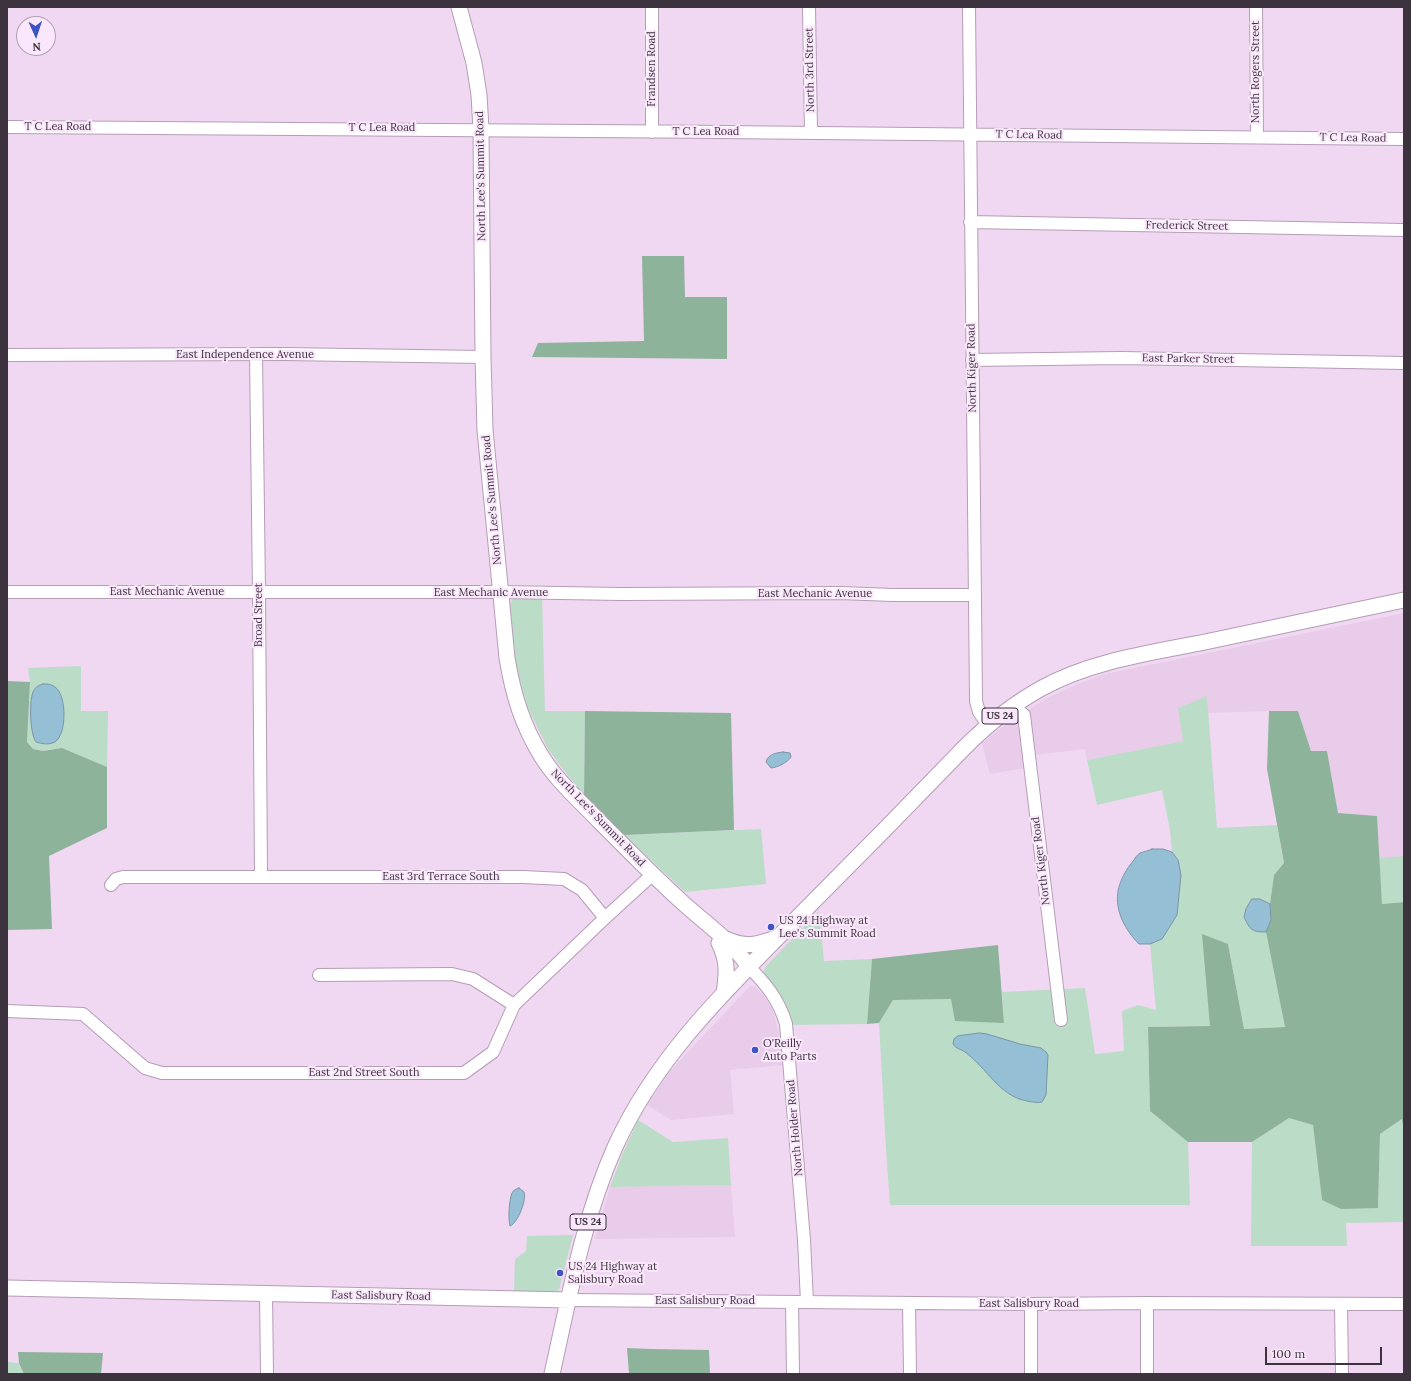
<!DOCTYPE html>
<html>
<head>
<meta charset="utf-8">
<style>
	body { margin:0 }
	#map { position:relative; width:1411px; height:1381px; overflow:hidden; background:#f1d8f2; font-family:Lora,serif }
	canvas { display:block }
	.frame { position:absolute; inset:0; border:8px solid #3d333e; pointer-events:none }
	.north { position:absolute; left:16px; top:16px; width:40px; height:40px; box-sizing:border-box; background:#fbe7fc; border:1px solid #af9fb0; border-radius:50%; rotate:177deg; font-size:11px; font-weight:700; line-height:16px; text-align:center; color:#3d333e }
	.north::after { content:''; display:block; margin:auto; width:14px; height:18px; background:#3c54c6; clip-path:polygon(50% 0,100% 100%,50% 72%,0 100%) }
	.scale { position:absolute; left:1265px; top:1347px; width:117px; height:18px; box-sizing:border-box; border:2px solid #3d333e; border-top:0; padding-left:5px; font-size:12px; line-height:14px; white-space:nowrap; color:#3d333e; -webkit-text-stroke:3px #fbe7fc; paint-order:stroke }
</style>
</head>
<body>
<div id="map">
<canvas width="1411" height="1381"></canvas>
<div class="frame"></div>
<div class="north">N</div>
<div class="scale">100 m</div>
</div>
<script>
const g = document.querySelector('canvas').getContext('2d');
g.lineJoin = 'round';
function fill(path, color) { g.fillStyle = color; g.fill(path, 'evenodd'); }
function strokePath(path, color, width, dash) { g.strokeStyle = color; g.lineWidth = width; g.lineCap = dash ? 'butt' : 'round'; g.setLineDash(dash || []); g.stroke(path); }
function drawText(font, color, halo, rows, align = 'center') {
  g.font = font + ' Lora,serif'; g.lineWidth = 4; g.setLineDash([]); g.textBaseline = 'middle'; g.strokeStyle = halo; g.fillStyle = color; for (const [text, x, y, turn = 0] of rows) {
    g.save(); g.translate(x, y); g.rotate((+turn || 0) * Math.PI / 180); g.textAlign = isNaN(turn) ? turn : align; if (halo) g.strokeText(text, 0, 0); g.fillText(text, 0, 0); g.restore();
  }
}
fill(new Path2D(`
	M1404,613v243l-25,2 -2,-42 -39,-3 -11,-62h-16l-13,-40h-29l-61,2 -1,-17 -24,45 -96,19 -2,-11 -50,6 1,11 -46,8 -8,-31 19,-15 30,-20 16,-10 31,-14 27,-10z
	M750,986h5l10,11 8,13 7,29 3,26 -53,5 4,44 -63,6 -24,-15 23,-34z
	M731,1185l4,52 -140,2 15,-52z`), '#e9cbea');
fill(new Path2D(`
	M542,596l3,115h40l-1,84 -22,-27 -14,-19 -21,-43 -11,-42 -6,-59 2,-5 3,-3z
	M81,666v45h27l-1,56 -45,-19 -19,3 -10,-2 -6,-7 3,-60 -2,-14zM43,684l15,5 6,16 -29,-16z
	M1207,696l10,132 60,-3 7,39 -10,11 -4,29 -10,-5 -16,18c6,13 8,15 22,15l19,95 -41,2 -16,-85 -18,82 -62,1 2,84 38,31 2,63h-300l-4,-55 -7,-127 14,-23 58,-1 53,23 -2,-30 83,-4 10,66 29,-3 -2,-40 16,-6 18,5 -6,-66 12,-5 16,-79 -6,-8 -2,-22 -8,-40 -65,15 -10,-45 96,-19 -5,-33z
	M761,829l5,55 -81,8 -61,-57z
	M1404,856v46l-22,2 -3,-46z
	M819,911l5,50 48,-2 -5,65 -76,1 -28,-53 3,-6z
	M1289,1118l24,7 9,75 56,8 2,-74 23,-15 1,12v91l-58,1 1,23h-96l1,-104z
	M638,1120l35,22 55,-4 3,47 -121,2 12,-32z
	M573,1235l-14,55 -6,2h-39l1,-33 11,-8 1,-15z
	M7,1362l12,1 5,11h-17z`), '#bbdcc7');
fill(new Path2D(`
	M642,256h42l1,41h42v62l-195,-2 6,-14 106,-2z
	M7,681l23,1 -3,60 6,7 10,2 19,-3 45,19v61l-58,28 3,73 -45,1z
	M585,711l146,2 3,117 -110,5 -40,-40z
	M1269,711h29l13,40h16l11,62 39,3 5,88 22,-2v229l-2,-12 -22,15 -2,74 -37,1 -19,-9 -9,-75 -24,-7 -37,24h-64l-38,-31 -2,-84 62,-1 -8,-92 26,10 16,85 41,-2 -19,-95 5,-12 -1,-16 4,-29 10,-12 -17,-94z
	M998,945l6,78 -49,-2 -4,-22 -58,1 -14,23 -12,1 5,-65z
	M627,1348l24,1 58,1 1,24h-81z
	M18,1352l85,1 -2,21h-77l-5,-11z`), '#8db39b');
const water = new Path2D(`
	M43,684c5,0 8,0 12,3 12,8 12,47 0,55 -6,3 -13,2 -19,0 -6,-8 -7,-40 -3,-50 2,-5 6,-7 10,-8z
	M783,752l7,1 1,4c-4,6 -13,10 -20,11l-5,-6c2,-8 10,-9 17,-10z
	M1152,849h11l9,3 6,8 3,15 -4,40 -15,24 -12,5h-11c-10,-10 -19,-24 -21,-38 -3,-17 5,-33 16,-46 1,-2 3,-5 6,-7 3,-1 8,-2 12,-4z
	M1252,899h8l10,5 1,16 -5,12c-14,0 -16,-2 -22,-15l2,-8z
	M980,1033l7,1 33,10 21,4 5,4 2,3 -2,40 -4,7c-5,1 -10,0 -15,-1 -28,-5 -40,-33 -62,-49 -4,-3 -9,-3 -12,-8l1,-5 4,-3z
	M519,1188l5,4c3,7 -6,31 -14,34 -2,-7 -1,-26 2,-33 1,-3 5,-4 7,-5z`);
fill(water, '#95bfd4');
strokePath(water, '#7b95a7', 1);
const minor = new Path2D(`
	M652,7v125
	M809,7l2,126
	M969,7l7,694 3,11 9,13
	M1256,7l1,130
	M7,127c466,2 931,7 1397,12
	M970,222l434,8
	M7,355l277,-1 199,3
	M256,355l3,237 2,284
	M972,360l149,-2 283,5
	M7,592h493l121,2 219,-1 53,2h81
	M1013,706l11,9 37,305
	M111,885l5,-6 7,-2h400l41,2 18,11 23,28
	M749,967c17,17 30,33 37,57l18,216 3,62
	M319,975l133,-1 21,5 41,26
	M7,1011l76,3 62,54 17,5h302l29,-21 21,-47 91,-87 48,-44
	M266,1294l1,80
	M569,1300l462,4 116,-1 257,1
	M792,1302l1,72
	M909,1303l1,71
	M1147,1303v71
	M1341,1304l1,70
	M1031,1374v-70`);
const major = new Path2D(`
	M459,7l15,56 5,32 2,34 2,228 2,73 22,228c6,36 15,67 35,99 15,24 37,43 56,63 28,28 55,56 84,82 24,22 49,38 67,65
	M726,939c20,9 30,6 50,-1
	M719,943c9,18 8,30 5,50
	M7,1288l562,12
	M552,1374c17,-76 31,-155 63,-227 42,-93 117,-163 187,-234 55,-55 109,-110 163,-166 23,-23 48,-43 77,-59 49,-27 108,-35 163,-46 66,-14 133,-28 199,-42`);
strokePath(minor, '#b59db6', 14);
strokePath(major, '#b59db6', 17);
strokePath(minor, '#fff', 12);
strokePath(major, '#fff', 15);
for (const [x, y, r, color] of [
	[771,927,4,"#3c54c6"],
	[755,1050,4,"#3c54c6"],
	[560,1273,4,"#3c54c6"]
]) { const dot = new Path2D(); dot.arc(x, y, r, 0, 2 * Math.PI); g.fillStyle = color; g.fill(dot); strokePath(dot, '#fbe7fc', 1.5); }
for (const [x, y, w] of [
	[1000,716,36],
	[588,1222,36]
]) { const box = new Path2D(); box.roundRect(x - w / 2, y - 8, w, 16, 3); g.fillStyle = '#fbe7fc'; g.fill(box); strokePath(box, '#3d333e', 1); }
drawText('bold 10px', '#3d333e', null, [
	["US 24",1000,716],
	["US 24",588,1222]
]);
drawText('11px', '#3d333e', '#fbe7fc', [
	["Frandsen Road",652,69,-90],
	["North 3rd Street",810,70,-91],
	["North Rogers Street",1256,72,-90],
	["T C Lea Road",58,127],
	["T C Lea Road",382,128],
	["T C Lea Road",706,132],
	["T C Lea Road",1029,135,1],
	["T C Lea Road",1353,138,1],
	["North Lee's Summit Road",481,176,-91],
	["Frederick Street",1187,226,1],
	["East Independence Avenue",245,355],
	["East Parker Street",1188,359,1],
	["North Kiger Road",972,368,-91],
	["North Lee's Summit Road",492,500,-95],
	["East Mechanic Avenue",167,592],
	["East Mechanic Avenue",491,593],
	["East Mechanic Avenue",815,594],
	["Broad Street",259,615,-90],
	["North Lee's Summit Road",598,818,46],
	["North Kiger Road",1041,861,-97],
	["East 3rd Terrace South",441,877],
	["East 2nd Street South",364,1073],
	["North Holder Road",795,1128,-95],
	["East Salisbury Road",381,1296,1],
	["East Salisbury Road",705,1301],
	["East Salisbury Road",1029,1304]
]);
drawText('11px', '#3d333e', '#fbe7fc', [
	["US 24 Highway at",779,921],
	["Lee's Summit Road",779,934],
	["O'Reilly",763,1044],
	["Auto Parts",763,1057],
	["US 24 Highway at",568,1267],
	["Salisbury Road",568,1280]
], 'left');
</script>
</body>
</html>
